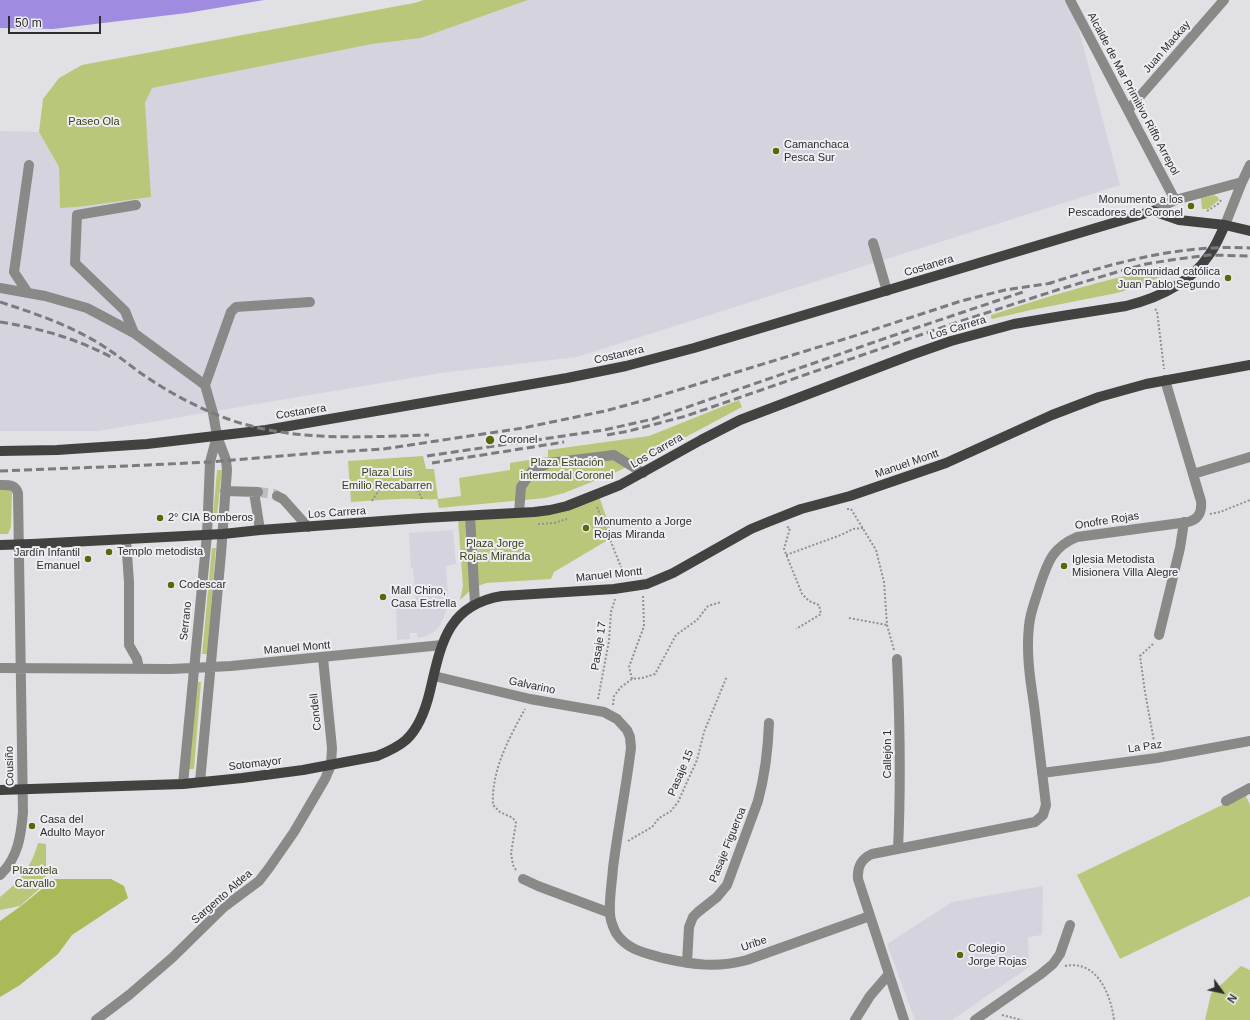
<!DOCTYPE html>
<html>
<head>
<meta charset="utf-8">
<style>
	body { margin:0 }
	#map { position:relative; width:1250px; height:1020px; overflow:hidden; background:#e1e0e4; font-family:Helvetica,sans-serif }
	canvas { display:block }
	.north { position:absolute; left:1202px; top:972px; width:40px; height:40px; -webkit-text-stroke:3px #eeedf1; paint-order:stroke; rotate:123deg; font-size:11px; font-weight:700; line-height:16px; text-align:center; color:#2d2c2e }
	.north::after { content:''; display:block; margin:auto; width:14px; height:18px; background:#2d2c2e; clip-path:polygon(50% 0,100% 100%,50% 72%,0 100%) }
	.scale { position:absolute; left:8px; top:16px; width:93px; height:18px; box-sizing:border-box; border:2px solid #2d2c2e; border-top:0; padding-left:5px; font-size:12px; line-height:14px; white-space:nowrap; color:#2d2c2e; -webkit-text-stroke:3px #eeedf1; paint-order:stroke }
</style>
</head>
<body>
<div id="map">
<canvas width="1250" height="1020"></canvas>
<div class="north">N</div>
<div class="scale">50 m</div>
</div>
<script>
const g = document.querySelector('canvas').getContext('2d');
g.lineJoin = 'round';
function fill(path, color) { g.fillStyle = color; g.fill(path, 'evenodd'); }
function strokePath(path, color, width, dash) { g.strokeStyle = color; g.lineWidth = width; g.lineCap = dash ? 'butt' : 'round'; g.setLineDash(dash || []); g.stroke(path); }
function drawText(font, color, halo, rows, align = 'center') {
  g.font = font + ' Helvetica,sans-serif'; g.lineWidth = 4; g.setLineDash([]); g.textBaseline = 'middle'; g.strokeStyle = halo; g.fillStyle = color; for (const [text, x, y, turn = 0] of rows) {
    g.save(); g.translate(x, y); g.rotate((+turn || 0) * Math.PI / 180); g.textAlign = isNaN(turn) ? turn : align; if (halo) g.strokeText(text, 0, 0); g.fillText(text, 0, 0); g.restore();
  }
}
fill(new Path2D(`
	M528,0h543l49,185 -543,172 -137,16 -342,58h-98v-300l39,1 20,35 1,41 18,-1 72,-10 -5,-94 6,-15 221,-44 49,-6z
	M453,530l3,34 -10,2 2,31h4v10l-6,1 -1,7 -6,12 -5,5 -13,6 -4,-1v-4h-7v6l-13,1 -1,-32 20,-3 -3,-37h-2l-2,-35z
	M1043,886l-1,49 -14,2 1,30 -77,53h-37l-28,-76 65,-42z`), '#d5d3de');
fill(new Path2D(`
	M424,0h104l-107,38 -49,6 -220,44 -7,15 6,94 -73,10 -18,1 -1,-41 -20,-35 4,-33 16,-21 23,-13 332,-62z
	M1214,195l4,2 1,3 -11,9h-6l-1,-11z
	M1162,268h13l-15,9 -20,9 -23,7 -86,17 -39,9 -1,-1v-3c56,-18 113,-36 171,-47z
	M739,400l3,7 -88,47 -42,20 -48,19 -19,5 -106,10 -2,-9c-7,1 -14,0 -22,0 -21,-1 -42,2 -64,3l-3,-41 75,-5 3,13h8l4,30 23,-3 -2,-18 51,-8v-7l38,-6v-7l101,-14z
	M217,470h5l-5,46h-4z
	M0,488l9,1 3,4 -1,34 -3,7h-8z
	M599,496l14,41 -59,35 -3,7 -65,4 -13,5 -13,12 3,-14 -5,-67 91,-5z
	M212,548h4l-9,106h-5z
	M197,682h4l-7,87h-6z
	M1245,794l5,11v91l-130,63 -43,-84z
	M38,843l8,1v39l-26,23 -20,4v-13c20,-16 31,-29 38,-54z
	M1241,966l9,4v50h-45l6,-26z`), '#b9c77a');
fill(new Path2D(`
	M54,879h57l13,7 4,12 -56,37 -14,19 -38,31 -20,12v-76l21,-15z`), '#aaba59');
fill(new Path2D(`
	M0,0h264l-77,13 -134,16 -53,-1z`), '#9f8ce1');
strokePath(new Path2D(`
	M258,492l16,2 3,2`), '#bdbcc0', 10, [10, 5]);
strokePath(new Path2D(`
	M1207,211l11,-7 4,-5
	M1155,309l2,2 7,58
	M372,501l8,-13 35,-3 7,14
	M597,507l28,70
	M847,509h4l25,41 8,32 3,43 7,25
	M1210,514l10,-2 30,-12
	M538,524l16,-1 13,-4
	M787,527l3,1 -6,21 18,45 7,7 10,4 2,9 -25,15
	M786,555l55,-20 12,-6 10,-1
	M849,618l38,7
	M1153,644l-13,12 5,36 10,55
	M632,679l-3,-12 15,-41 -1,-31
	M598,699l11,-58 2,-29 4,-13
	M613,705l1,-9 7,-9 11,-8 10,-1 13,-4 21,-39 21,-15 11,-14 13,-4
	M628,841l24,-14 7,-9 12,-7 7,-9 19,-42 7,-28 23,-56
	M516,870l-3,-5 -2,-12 5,-30 -3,-5 -13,-6 -7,-7c-2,-34 16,-67 32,-96
	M1065,966c32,-7 46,29 49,54
	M1002,1015l20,5`), '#919093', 2, [2, 2]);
strokePath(new Path2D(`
	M1070,0l105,200
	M1128,110l96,-110
	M1153,211l22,-11 67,-18
	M1225,225l17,-43 8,-17
	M873,243l14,48
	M0,288l45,8 42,12 47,25 71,52 8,28 4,23 9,24 1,10 -6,84 -21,228
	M28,293l-14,-21 15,-107
	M134,333l-9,-22 -50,-48 2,-48 59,-10
	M205,385l26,-73 5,-5 74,-5
	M1193,474l57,-17
	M0,485c8,0 15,-1 18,8l5,319c-2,24 -5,46 -23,63
	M225,491l33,1
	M254,492l6,38
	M277,496l6,3 25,28
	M519,513l2,-26 11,-16 17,-8 65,-8 29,18
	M470,516l5,88
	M126,539l3,43v63l8,14 2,10
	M1159,635l21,-87 4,-26
	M897,659c3,63 4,126 1,190
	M0,668l171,1 60,-3 211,-21
	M434,676l96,23 74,13 13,7 10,11 3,7 1,11c-5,40 -13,80 -18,120 -1,15 -4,30 -3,45 0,7 3,14 6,20 11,17 29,20 47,25 31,7 54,10 84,2l123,-44
	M1042,773l115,-15 93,-17
	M183,784l24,-249 3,-73 7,-26
	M1226,801l24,-13
	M523,879l15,7 72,27
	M687,963l2,-36 4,-10 5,-5 19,-15 10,-12 31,-84c7,-26 10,-51 11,-78
	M96,1020l33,-25 43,-37 52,-51 35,-26 10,-13 25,-36 31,-53 6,-14 1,-17 -9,-90
	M855,1020l15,-24 19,-22
	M904,1020l-46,-141c-1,-12 3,-20 14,-25l163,-32 8,-7 3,-10c-4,-33 -8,-66 -12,-100 -4,-26 -8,-53 -5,-79 1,-14 7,-27 11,-41 8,-24 13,-38 37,-48l111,-15c11,-3 14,-10 13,-21l-36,-121
	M975,1020l66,-46 12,-10 7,-10 10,-29`), '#898988', 10);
strokePath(new Path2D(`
	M0,451l57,-1 90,-6 119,-14 301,-52 59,-12 68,-18 459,-137 26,9 46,5 25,6
	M0,545l32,-1 191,-10 37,-4 163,-12 111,-6 16,-2 17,-4 53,-21 81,-45 39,-20 171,-65 40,-14 63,-17 48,-8 64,-10c32,-8 64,-22 83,-51 7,-9 11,-20 16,-30
	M0,790l183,-6 59,-6 61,-8 74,-14c10,-4 21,-9 29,-16 14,-13 20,-32 24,-49 11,-47 17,-86 72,-95l112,-7 33,-5 26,-11 78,-44 17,-7 33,-13 49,-13 96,-33 106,-48 47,-18 47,-13 104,-19`), '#424341', 10);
strokePath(new Path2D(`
	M1047,284c67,-21 132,-40 203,-36
	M0,302c34,11 69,23 100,42 15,9 28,20 42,30 26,18 56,34 86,45 65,23 133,18 201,16
	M0,322c39,6 75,16 111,35
	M607,435l22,-4 57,-15 263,-91 108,-35 60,-18 29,-8 31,-5 32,-4 41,1
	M427,456l177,-26 49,-11 236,-82 137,-46
	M432,463l132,-21
	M0,471l126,-5 84,-4 107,-9 66,-4 140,-21 82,-17 44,-12 199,-61 113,-37 44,-11 47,-7`), '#7b7a7d', 3, [8, 4]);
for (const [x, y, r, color] of [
	[776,151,4,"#5c670c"],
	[1191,206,4,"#5c670c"],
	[1228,278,4,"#5c670c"],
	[490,440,5,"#5c670c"],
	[160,518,4,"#5c670c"],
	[586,528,4,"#5c670c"],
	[109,552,4,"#5c670c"],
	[88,559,4,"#5c670c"],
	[1064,566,4,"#5c670c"],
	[171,585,4,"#5c670c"],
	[383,597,4,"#5c670c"],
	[32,826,4,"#5c670c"],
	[960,955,4,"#5c670c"]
]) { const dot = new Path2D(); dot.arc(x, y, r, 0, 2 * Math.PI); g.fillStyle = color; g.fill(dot); strokePath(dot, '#eeedf1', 1.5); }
drawText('11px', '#2d2c2e', '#eeedf1', [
	["Juan Mackay",1167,47,-49],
	["Alcalde de Mar Primitivo Riffo Arrepol",1133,94,62],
	["Costanera",929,266,-17],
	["Los Carrera",958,328,-17],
	["Costanera",619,355,-13],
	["Costanera",301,412,-9],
	["Los Carrera",657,451,-30],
	["Manuel Montt",907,464,-19],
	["Los Carrera",337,513,-4],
	["Onofre Rojas",1107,521,-9],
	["Manuel Montt",609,575,-6],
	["Serrano",186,621,-84],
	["Pasaje 17",599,646,-81],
	["Manuel Montt",297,648,-5],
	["Galvarino",532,686,12],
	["Condell",316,712,-96],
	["La Paz",1145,747,-8],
	["Callejón 1",888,754,-90],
	["Sotomayor",255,764,-7],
	["Cousiño",10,766,-91],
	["Pasaje 15",681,773,-67],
	["Pasaje Figueroa",728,845,-68],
	["Sargento Aldea",222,897,-41],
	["Uribe",754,944,-19]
]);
drawText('11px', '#3a4118', '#eeedf1', [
	["Paseo Ola",94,122],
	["Plaza Estación",567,463],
	["intermodal Coronel",567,476],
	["Plaza Luis",387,473],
	["Emilio Recabarren",387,486],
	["Plaza Jorge",495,544],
	["Rojas Miranda",495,557],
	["Plazotela",35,871],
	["Carvallo",35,884]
]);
drawText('11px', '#2d2c2e', '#eeedf1', [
	["Camanchaca",784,145],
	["Pesca Sur",784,158],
	["Monumento a los",1183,200,"right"],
	["Pescadores de Coronel",1183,213,"right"],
	["Comunidad católica",1220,272,"right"],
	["Juan Pablo Segundo",1220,285,"right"],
	["Coronel",499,440],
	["2° CIA Bomberos",168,518],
	["Monumento a Jorge",594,522],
	["Rojas Miranda",594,535],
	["Templo metodista",117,552],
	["Jardín Infantil",80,553,"right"],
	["Emanuel",80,566,"right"],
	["Iglesia Metodista",1072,560],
	["Misionera Villa Alegre",1072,573],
	["Codescar",179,585],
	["Mall Chino,",391,591],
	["Casa Estrella",391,604],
	["Casa del",40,820],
	["Adulto Mayor",40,833],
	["Colegio",968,949],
	["Jorge Rojas",968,962]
], 'left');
</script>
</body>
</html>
